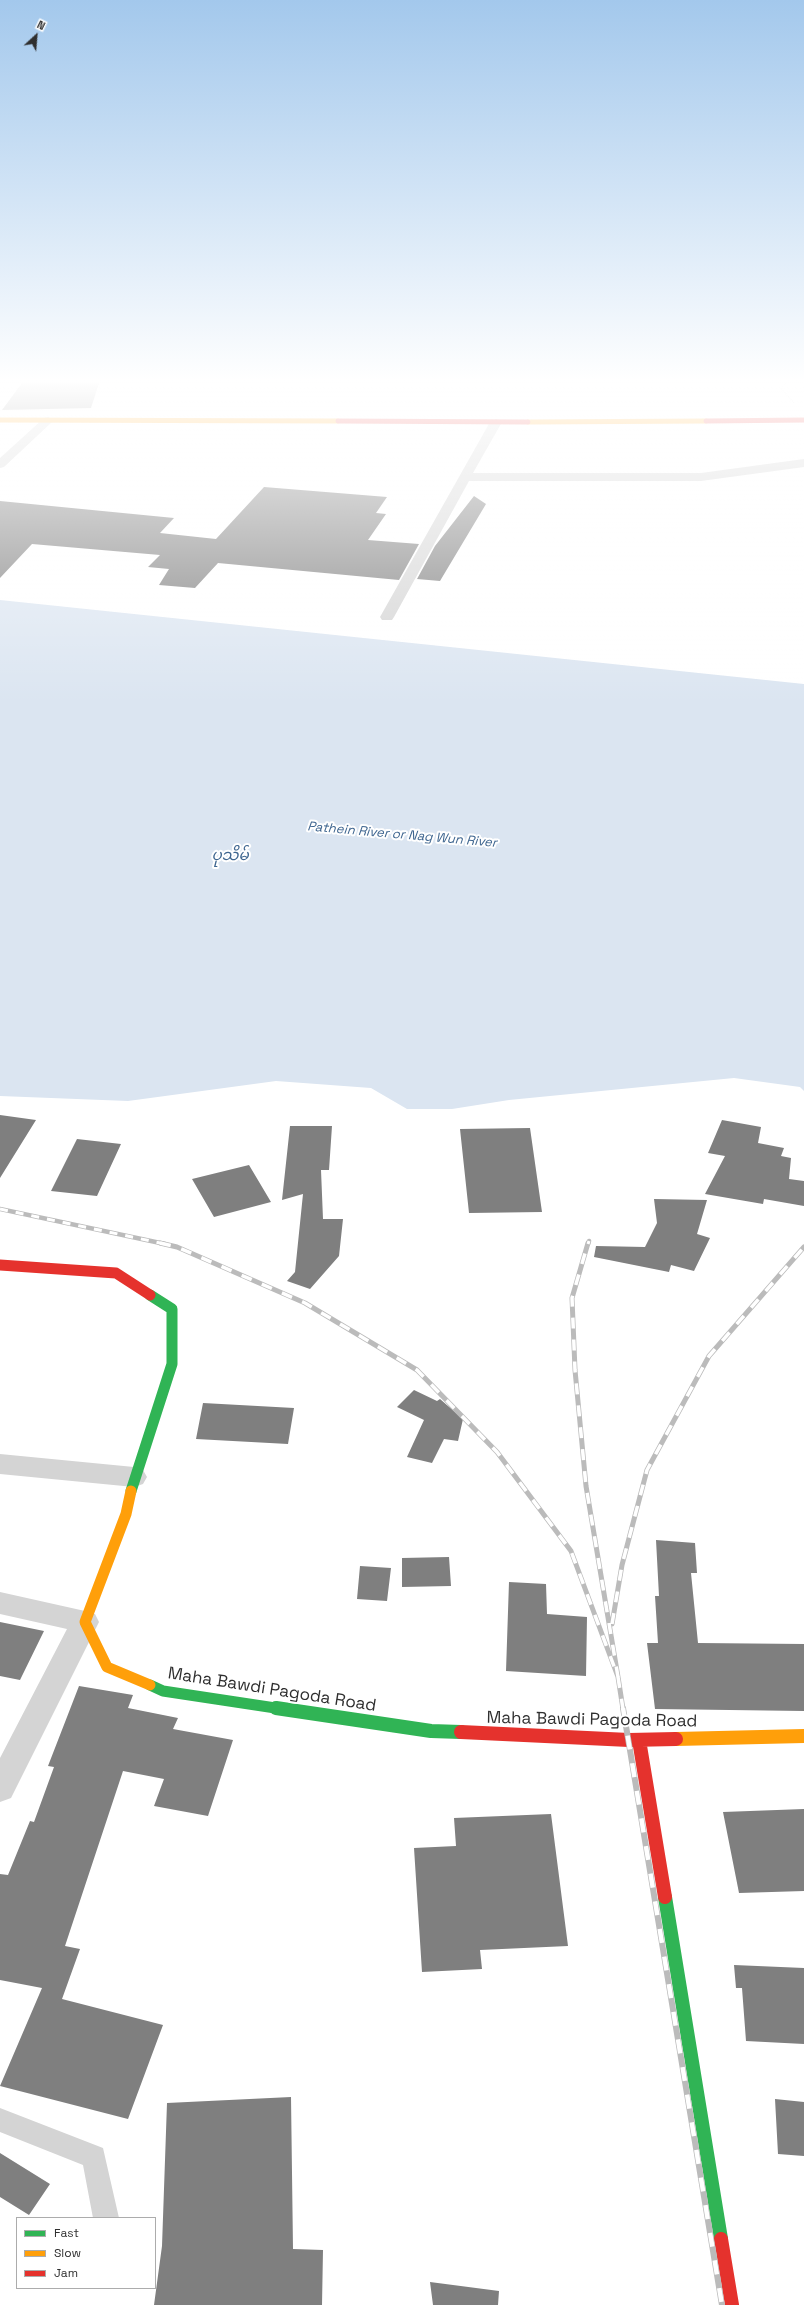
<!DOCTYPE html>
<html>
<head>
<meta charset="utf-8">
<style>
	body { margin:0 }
	#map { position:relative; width:804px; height:2305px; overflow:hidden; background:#fff; font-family:"Space Grotesk",sans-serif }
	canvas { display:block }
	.legend { position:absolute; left:16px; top:2217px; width:140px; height:72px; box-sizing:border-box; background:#fff; border:1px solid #acacac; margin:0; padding:5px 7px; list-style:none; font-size:12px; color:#2f2f2f }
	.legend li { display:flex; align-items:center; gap:8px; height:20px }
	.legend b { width:20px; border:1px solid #acacac }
	.north { position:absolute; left:16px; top:16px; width:40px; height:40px; -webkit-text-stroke:3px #fff; paint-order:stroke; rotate:26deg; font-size:11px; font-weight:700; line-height:16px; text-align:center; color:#2f2f2f }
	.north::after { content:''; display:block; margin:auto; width:14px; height:18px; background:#2f2f2f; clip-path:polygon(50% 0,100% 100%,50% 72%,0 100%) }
</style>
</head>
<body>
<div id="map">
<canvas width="804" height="2305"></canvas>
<ul class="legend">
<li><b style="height:5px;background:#30b455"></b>Fast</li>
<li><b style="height:5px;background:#ff9f0a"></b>Slow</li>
<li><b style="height:5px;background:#e5322d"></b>Jam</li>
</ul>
<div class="north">N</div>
</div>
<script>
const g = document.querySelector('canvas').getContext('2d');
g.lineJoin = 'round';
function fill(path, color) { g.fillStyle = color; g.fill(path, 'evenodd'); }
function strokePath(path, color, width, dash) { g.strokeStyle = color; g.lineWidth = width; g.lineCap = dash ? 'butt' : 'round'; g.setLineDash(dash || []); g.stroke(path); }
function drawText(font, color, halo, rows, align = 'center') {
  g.font = font + ' "Space Grotesk","Noto Sans Myanmar",sans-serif'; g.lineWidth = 4; g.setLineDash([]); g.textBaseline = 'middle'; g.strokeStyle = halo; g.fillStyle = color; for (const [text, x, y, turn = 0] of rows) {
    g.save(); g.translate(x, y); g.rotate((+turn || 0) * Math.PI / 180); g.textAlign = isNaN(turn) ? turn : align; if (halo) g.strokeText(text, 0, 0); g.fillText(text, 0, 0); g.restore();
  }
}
fill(new Path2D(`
	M0,600l804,84v407l-4,-4 -66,-9 -225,22 -57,9h-45l-36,-21 -95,-7 -148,20 -128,-5z`), '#dbe5f1');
fill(new Path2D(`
	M22,383h77l-8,25 -89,2z
	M264,487l123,10 -11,16 10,1 -18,26 51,4 -20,36 -181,-17 -23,25 -36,-3 10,-16 -21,-2 12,-12 -128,-11 -32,34v-77l174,17 -14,15 56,6z
	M474,496l12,8 -46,77 -23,-2 18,-33z
	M0,1115l36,5 -36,58z
	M722,1120l39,7 -3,16 26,5 -3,8 10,2 -2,21 15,2v25l-40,-7 -1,5 -58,-10 20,-38 -17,-3z
	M290,1126h42l-3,44h-8l2,49h20l-4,37 -29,33 -23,-8 8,-9 8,-78 -21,6z
	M530,1128l12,84 -73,1 -9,-84z
	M77,1139l44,5 -24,52 -46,-5z
	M249,1165l22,37 -57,15 -22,-38z
	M654,1199l53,1 -10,34 13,4 -16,33 -23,-6 -2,7 -75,-15 2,-11 49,1 12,-24z
	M414,1390l23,11 3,-2 23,20 -5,22 -14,-2 -12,24 -25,-6 17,-37 -27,-13z
	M203,1403l91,5 -6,36 -92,-5z
	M656,1540l39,3 2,30h-6l7,70 106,1v67l-149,-2 -8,-66h11l-3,-47h4z
	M449,1557l2,29 -49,1v-29z
	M360,1566l31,2 -4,33 -30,-2z
	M509,1582l37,2 1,30 40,3 -1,59 -80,-5z
	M0,1622l44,9 -24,49 -20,-4z
	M79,1686l54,9 -5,13 50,10 -5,11 60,11 -25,76 -54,-10 10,-27 -41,-8 -58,175 15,3 -18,50 101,26 -35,94 -128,-33 42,-98 -42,-8v-106l8,1 22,-54 4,1 20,-55 -6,-1z
	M804,1809v82l-65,2 -16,-81z
	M551,1814l17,132 -88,4 2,19 -60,3 -8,-124 42,-2 -2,-28z
	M734,1965l70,3v76l-58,-3 -4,-53h-6z
	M291,2097l2,152 30,1 -1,55h-168l8,-59 5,-143z
	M775,2099l29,3v54l-26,-2z
	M0,2153l50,31 -21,31 -29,-18z
	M430,2282l69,9 -1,14h-65z`), '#7f7f7f');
strokePath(new Path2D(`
	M786,383l-5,5 13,15`), '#d4d4d4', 1.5, [1, 1]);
fill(new Path2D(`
	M0,2108l103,40 16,70h-26l-10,-53 -83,-33z`), '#d4d4d4');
fill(new Path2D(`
	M48,417l6,3 -2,2 -48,45 -4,1v-10l44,-40z
	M496,419l6,3 -29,51h228l103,-14v8l-103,14h-232l-75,136 -2,3h-10l-2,-3 110,-195z
	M0,1454l134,13 9,3 4,7 -4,7 -9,3 -134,-13z
	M0,1592l85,19 10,3 4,8 -88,176 -11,4v-44l67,-129 -67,-15z`), '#d4d4d4');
strokePath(new Path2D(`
	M131,1491l41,-127v-55l-22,-14
	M150,1685l13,6 119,18`), '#30b455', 11);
strokePath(new Path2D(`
	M276,1708l155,23 30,1
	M665,1897l56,342`), '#30b455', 14);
strokePath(new Path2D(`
	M0,420l338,1
	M528,422l178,-1`), '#ff9f0a', 5);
strokePath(new Path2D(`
	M131,1491l-5,23 -41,108 22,45 43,18`), '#ff9f0a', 11);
strokePath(new Path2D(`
	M676,1739l128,-3`), '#ff9f0a', 14);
strokePath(new Path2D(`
	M338,421l190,1
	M706,421l98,-1`), '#e5322d', 5);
strokePath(new Path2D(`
	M0,1265l116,8 34,22`), '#e5322d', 11);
strokePath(new Path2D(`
	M461,1732l168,8 47,-1
	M639,1740l26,157
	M721,2239l11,66`), '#e5322d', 14);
const railFar2 = new Path2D(`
	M0,1209l165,35
	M588,1244l1,-3`);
const railFar1 = new Path2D(`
	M160,1243l17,4 128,56 112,67 80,82 74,99 47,126 -32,-191 -11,-116 -3,-72 16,-55
	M612,1624l10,-59 25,-95 62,-114 95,-109
	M618,1677l5,32`);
const rail = new Path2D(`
	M623,1708l99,597`);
strokePath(railFar2, '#bbb', 4.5);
strokePath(railFar1, '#bbb', 5);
strokePath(rail, '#bbb', 6);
strokePath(railFar2, '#fff', 3, [8]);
strokePath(railFar1, '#fff', 3.5, [11]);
strokePath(rail, '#fff', 4.5, [14]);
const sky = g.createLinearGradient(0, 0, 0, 705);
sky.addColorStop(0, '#a3c8ec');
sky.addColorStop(0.54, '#fff');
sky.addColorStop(1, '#ffffff00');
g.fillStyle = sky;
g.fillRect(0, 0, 804, 705);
drawText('italic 13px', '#3f6690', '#fff', [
	["Pathein River or Nag Wun River",402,835,5]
]);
drawText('italic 15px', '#3f6690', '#fff', [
	["ပုသိမ်",230,856]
]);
drawText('17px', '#2f2f2f', '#fff', [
	["Maha Bawdi Pagoda Road",272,1690,9],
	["Maha Bawdi Pagoda Road",592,1720,1]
]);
</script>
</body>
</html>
